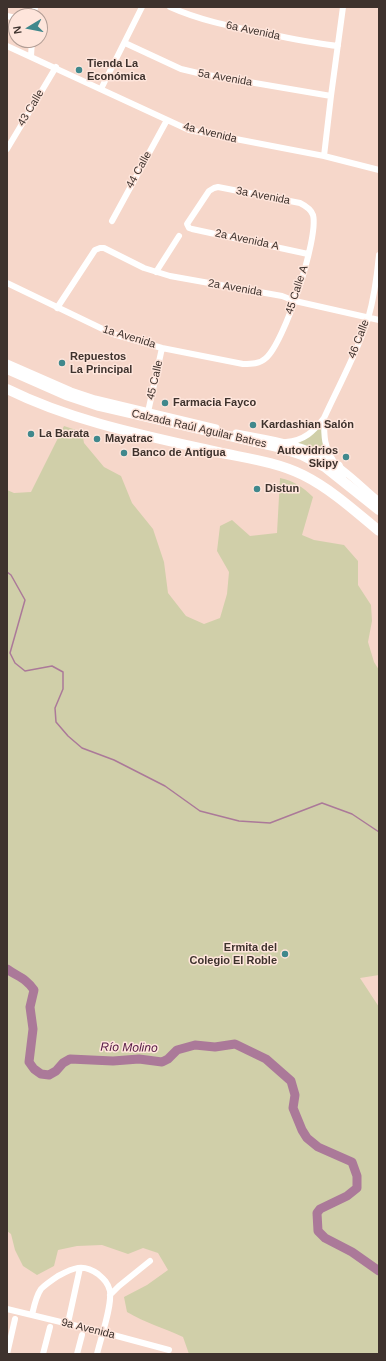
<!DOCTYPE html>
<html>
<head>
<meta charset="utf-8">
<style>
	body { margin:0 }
	#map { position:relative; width:386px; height:1361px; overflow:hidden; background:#f6d7ca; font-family:Helvetica,sans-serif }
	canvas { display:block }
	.frame { position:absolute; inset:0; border:8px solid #3e322d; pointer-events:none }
	.north { position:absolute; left:8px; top:8px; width:40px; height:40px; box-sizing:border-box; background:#fee5db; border:1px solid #b19d95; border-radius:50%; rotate:260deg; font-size:11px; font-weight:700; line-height:16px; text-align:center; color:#3e322d }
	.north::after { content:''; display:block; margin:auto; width:14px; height:18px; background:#40888c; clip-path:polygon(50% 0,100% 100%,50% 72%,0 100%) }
</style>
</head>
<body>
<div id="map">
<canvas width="386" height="1361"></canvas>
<div class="frame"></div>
<div class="north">N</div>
</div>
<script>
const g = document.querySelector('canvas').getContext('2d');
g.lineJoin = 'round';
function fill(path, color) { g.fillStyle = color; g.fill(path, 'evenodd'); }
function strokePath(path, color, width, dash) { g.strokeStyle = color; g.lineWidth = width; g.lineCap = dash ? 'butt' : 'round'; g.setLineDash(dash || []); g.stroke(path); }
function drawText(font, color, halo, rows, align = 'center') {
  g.font = font + ' Helvetica,sans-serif'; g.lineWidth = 3; g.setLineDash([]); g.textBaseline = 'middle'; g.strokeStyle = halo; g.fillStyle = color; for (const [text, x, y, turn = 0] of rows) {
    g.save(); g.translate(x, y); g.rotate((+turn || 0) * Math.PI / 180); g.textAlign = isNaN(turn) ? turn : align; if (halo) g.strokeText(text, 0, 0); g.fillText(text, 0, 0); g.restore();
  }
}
fill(new Path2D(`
	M324,418l5,39 -36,-14z
	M64,426l18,6 2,11 20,24 17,9 11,27 21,26 11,33 4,31 18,23 18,8 16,-6 7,-24 2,-22 -12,-21 3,-25 12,-6 18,16 27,-3 3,-55c14,3 23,9 33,19l-11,38 12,5 30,5 14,16v24l13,20 1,16 -4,21 6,20 5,8v305l-19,3 19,29v347h-190l-6,-17c-19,-9 -38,-14 -56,-25l-3,-15 23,-12 21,-15 -10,-17 -15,-5 -15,6 -26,-9 -25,1 -19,4 -4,16 -17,9 -14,-9 -8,-16 -4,-16 -4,-3v-741l7,3 17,-1z`), '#d0cfa9');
strokePath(new Path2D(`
	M7,572l4,3 14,25 -15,53 5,10 10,8 27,-5 11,6v17l-8,19 1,14 12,14 14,12 32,12 51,26 35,25 39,10 31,2 52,-20 30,11 27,18`), '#ab7999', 1.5);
strokePath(new Path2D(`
	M7,969c11,8 19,9 27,21l-4,17 3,22 -4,33 5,7 7,5 8,1 7,-4 7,-8 7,-4 43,2 26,-2 23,3 6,-3 9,-9 18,-5 20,2 20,-3 31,15 25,22 4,14 -2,13 9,22 5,8 11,9 34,15 5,14v12l-10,8 -27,13 -3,4 1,18 7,7 27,14 27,19`), '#ab7999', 9);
strokePath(new Path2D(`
	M170,7c29,13 59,19 89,25 26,5 52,11 79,14
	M7,16l9,2
	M34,16l1,-9
	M125,43l56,26 21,5 129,22
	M7,46l182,84 135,26 55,14
	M31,56l1,-16
	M101,89l41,-82
	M7,149l49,-82
	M324,156l7,-60 12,-89
	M112,221l55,-101
	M156,272l23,-36
	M7,283l106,51 49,14 81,16c8,0 17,0 23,-6 18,-15 53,-120 47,-143 -2,-6 -7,-9 -13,-12l-82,-16 -4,1 -5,3 -22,33 2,4 3,1 116,25
	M57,308l38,-58 5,-2h4l40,20 26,8 112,20 13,5 84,19
	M148,412l14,-64
	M324,418c0,18 0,29 10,44
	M286,442c18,-1 28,-11 38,-24 15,-33 33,-65 44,-99 6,-21 9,-43 11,-64
	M110,1295l9,-9 31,-25
	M7,1309l95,23 67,18
	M32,1315c2,-9 4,-19 9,-26 5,-5 11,-9 17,-13 15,-8 25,-13 40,-2 6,5 10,9 12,17 2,16 -9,46 -13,63
	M68,1323l12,-55
	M7,1354l8,-35
	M43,1354l7,-27
	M77,1354l5,-19`), '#fff', 6);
strokePath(new Path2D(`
	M7,363l64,28 24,8 121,29
	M236,433c30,6 63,10 90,25 19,11 36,29 53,43`), '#fff', 7);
strokePath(new Path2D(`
	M7,369l59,26 33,11 182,42 21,7 23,12 54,43
	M7,389c65,32 135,46 206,62 30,7 62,10 90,24 28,14 52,36 76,56
	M338,466l4,14`), '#fff', 10);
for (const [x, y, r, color] of [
	[79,70,4,"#40888c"],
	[62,363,4,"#40888c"],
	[165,403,4,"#40888c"],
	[253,425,4,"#40888c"],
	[31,434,4,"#40888c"],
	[97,439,4,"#40888c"],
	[124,453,4,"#40888c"],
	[346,457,4,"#40888c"],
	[257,489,4,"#40888c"],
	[285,954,4,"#40888c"]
]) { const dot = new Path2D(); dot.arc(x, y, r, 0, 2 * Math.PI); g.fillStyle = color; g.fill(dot); strokePath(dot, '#fee5db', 1.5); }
drawText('11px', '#3e322d', '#fee5db', [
	["6a Avenida",253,31,12],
	["5a Avenida",225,78,10],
	["43 Calle",31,108,-59],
	["4a Avenida",210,133,14],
	["44 Calle",139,170,-61],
	["3a Avenida",263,196,11],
	["2a Avenida A",247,240,12],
	["2a Avenida",235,288,10],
	["45 Calle A",297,290,-72],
	["1a Avenida",129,337,17],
	["46 Calle",359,339,-69],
	["45 Calle",155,380,-77],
	["Calzada Raúl Aguilar Batres",199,429,13],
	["9a Avenida",88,1329,14]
]);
drawText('bold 11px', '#3e322d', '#fee5db', [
	["Tienda La",87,64],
	["Económica",87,77],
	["Repuestos",70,357],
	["La Principal",70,370],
	["Farmacia Fayco",173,403],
	["Kardashian Salón",261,425],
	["La Barata",39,434],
	["Mayatrac",105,439],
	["Autovidrios",338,451,"right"],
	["Skipy",338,464,"right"],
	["Banco de Antigua",132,453],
	["Distun",265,489],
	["Ermita del",277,948,"right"],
	["Colegio El Roble",277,961,"right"]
], 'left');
drawText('italic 12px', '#551844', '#fee5db', [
	["Río Molino",129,1048,1]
]);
</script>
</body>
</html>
